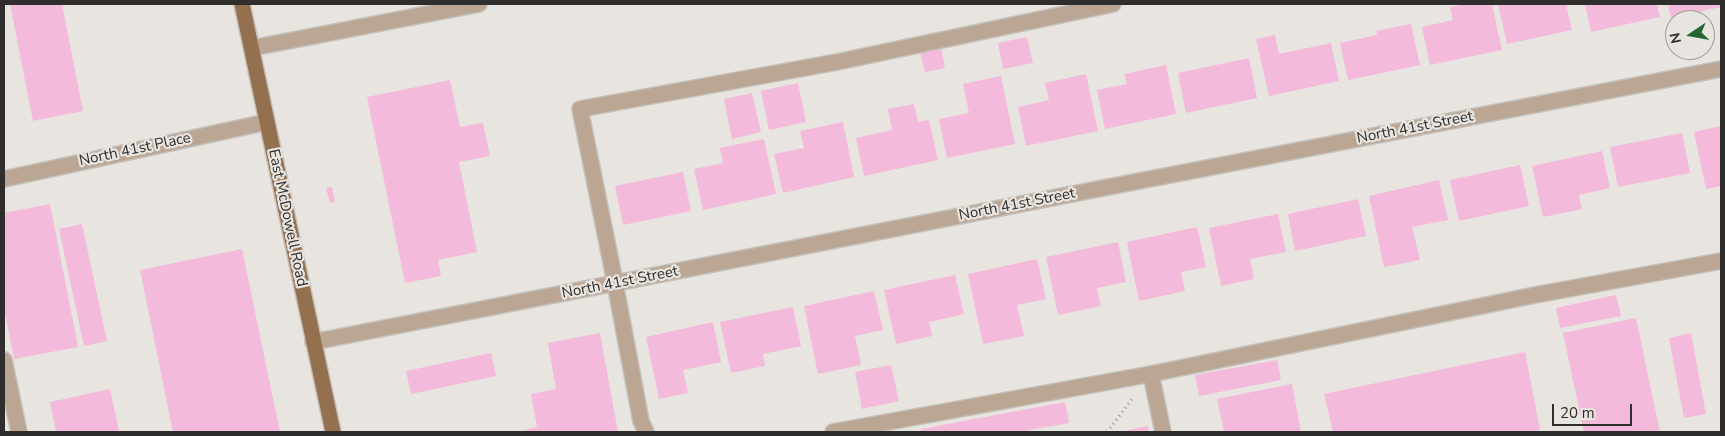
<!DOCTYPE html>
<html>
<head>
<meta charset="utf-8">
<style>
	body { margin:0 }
	#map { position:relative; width:1725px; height:436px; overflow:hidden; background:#e8e4df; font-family:"Nunito Sans",sans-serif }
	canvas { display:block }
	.frame { position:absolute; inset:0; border:5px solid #2f2e2c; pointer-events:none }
	.north { position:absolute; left:1665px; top:10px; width:50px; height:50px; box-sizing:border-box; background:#e8e4df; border:1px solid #9e9b97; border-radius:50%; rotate:258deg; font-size:14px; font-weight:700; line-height:20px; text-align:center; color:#2f2e2c }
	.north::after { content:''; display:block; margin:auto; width:18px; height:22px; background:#256730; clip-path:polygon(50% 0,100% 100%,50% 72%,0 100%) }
	.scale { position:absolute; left:1552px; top:404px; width:80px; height:22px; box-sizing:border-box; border:2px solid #2f2e2c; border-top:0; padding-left:6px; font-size:15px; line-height:18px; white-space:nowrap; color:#2f2e2c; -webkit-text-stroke:4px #e8e4df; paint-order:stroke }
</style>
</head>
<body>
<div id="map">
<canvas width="1725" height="436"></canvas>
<div class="frame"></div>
<div class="north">N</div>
<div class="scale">20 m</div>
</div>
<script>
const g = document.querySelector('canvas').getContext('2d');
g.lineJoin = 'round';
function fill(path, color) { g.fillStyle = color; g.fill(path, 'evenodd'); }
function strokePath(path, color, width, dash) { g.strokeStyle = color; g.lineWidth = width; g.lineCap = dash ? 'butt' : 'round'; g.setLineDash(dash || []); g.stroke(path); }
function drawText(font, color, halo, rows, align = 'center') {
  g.font = font + ' "Nunito Sans",sans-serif'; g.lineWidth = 4.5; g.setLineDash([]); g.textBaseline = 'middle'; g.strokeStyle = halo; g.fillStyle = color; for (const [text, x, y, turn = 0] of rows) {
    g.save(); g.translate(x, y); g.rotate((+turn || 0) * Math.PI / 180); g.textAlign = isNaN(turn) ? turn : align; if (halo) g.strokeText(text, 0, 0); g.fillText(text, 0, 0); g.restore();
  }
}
fill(new Path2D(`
	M10,4h52l21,107 -50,10z
	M1467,4h25l10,46 -72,15 -8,-38 31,-7 -3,-13z
	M1498,4h68l6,26 -65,14z
	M1585,4h72l3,13 -69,15z
	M1668,4h53v3l-50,11z
	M1411,24l9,41 -72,15 -8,-37 37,-8 -1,-4z
	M1275,35l4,19 52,-11 8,38 -70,15 -13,-57z
	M1027,37l6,26 -30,6 -5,-26z
	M941,48l4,20 -20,4 -5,-20z
	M1249,58l8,40 -71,15 -8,-40z
	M1166,65l10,49 -71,15 -8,-39 30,-6 -3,-10z
	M1086,74l12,57 -72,15 -8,-39 31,-7 -4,-17z
	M1001,76l14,68 -68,14 -8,-39 30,-6 -6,-29z
	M450,80l10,47 23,-4 7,33 -31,6 18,90 -39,8 3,16 -36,7 -38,-186z
	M798,83l8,39 -37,8 -8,-39z
	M752,93l9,39 -29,7 -8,-40z
	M914,104l4,18 11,-2 9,40 -74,16 -8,-38 36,-8 -4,-21z
	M843,122l11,55 -71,16 -9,-39 30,-6 -4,-17z
	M1721,126v60l-15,3 -12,-57z
	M1682,133l8,40 -72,14 -8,-40z
	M764,139l12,55 -73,16 -9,-41 29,-6 -3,-15z
	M1602,151l8,37 -31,7 3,14 -39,8 -11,-51z
	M1520,165l9,41 -70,15 -9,-41z
	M683,172l8,39 -68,14 -8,-39z
	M1439,180l9,40 -36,7 8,33 -36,7 -15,-71z
	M332,187l3,15 -5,1 -4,-15z
	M1358,199l8,37 -71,15 -7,-37z
	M50,204l28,143 -64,12 -10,-51v-95z
	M1278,214l8,38 -36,7 4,20 -33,7 -12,-58z
	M82,224l25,117 -23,5 -25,-117z
	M1197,227l9,40 -25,5 4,19 -46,10 -12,-59z
	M1118,242l8,40 -29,6 4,18 -43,9 -12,-58z
	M242,249l38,183h-107l-33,-162z
	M1037,259l9,40 -29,6 7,31 -41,8 -15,-70z
	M955,275l9,39 -35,8 3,14 -36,8 -12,-54z
	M874,291l9,39 -28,6 6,29 -43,9 -14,-68z
	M1616,295l5,21 -61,12 -4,-20z
	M793,307l8,39 -38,8 2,12 -34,7 -11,-51z
	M1636,318l24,114h-76l-21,-99z
	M713,322l8,40 -38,8 5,23 -29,6 -13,-62z
	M600,333l18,99h-101l20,-5 -6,-33 25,-5 -8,-46z
	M1691,333l15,81 -22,4 -15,-80z
	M1525,352l15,78 -13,2h-194l-9,-38z
	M491,353l5,23 -85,18 -5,-23z
	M1277,360l4,20 -82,16 -4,-21z
	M891,365l8,36 -37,8 -7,-37z
	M1292,384l9,48h-77l-7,-33z
	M110,389l9,42 -8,1h-55l-6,-30z
	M1065,402l4,21 -51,9h-97v-3z
	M1148,426l1,6h-21v-2z`), '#f4badb');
const minor = new Path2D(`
	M252,48l227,-44
	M4,179l263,-57
	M313,342l821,-160 587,-113
	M4,360l15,72
	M1151,374l12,58
	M646,432l-5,-11 -30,-159 -31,-153 257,-47 276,-58
	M833,432l318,-58 384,-79 186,-34`);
const major = new Path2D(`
	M242,4l91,428`);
strokePath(minor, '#c3c0bb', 18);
strokePath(major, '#c3c0bb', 18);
strokePath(new Path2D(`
	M1107,432l25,-33`), '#9b9995', 3, [1, 4]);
strokePath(minor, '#bba693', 15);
strokePath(major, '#95704e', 15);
drawText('15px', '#2f2e2c', '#e8e4df', [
	["North 41st Street",1415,128,-11],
	["North 41st Place",135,150,-12],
	["North 41st Street",1017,205,-11],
	["East McDowell Road",287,218,78],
	["North 41st Street",620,283,-11]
]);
</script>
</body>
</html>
